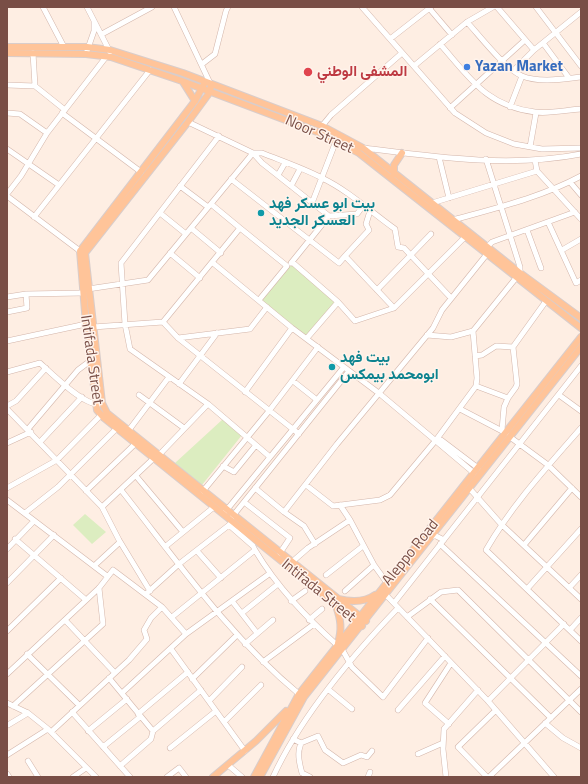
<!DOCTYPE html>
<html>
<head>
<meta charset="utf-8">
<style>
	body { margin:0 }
	#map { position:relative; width:588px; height:784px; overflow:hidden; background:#feeee3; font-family:"Titillium Web",sans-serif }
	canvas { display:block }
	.frame { position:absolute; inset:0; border:8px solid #794e46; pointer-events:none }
</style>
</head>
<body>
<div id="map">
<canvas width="588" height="784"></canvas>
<div class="frame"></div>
</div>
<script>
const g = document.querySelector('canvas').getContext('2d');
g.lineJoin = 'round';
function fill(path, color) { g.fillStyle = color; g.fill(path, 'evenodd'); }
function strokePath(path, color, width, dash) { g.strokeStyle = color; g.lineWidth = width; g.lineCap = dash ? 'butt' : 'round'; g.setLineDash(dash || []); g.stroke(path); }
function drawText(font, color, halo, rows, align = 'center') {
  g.font = font + ' "Titillium Web",Vazirmatn,sans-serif'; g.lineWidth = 3; g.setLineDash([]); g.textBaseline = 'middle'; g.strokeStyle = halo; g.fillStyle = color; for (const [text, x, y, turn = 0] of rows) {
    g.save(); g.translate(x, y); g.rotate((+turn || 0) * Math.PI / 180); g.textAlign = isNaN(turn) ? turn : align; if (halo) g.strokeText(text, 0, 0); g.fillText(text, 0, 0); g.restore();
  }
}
fill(new Path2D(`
	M292,263l45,39 -30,35 -46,-37z
	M223,419l19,16 -40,50 -27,-22z
	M85,514l21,18 -14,12 -19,-19z`), '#dcedc0');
const minor = new Path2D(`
	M43,7l21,40
	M87,7l23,45
	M174,7l37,78
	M362,7l93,106 31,20 28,11 28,5 39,-1
	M497,7l37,43
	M536,7l45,59
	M429,8l23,27
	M467,22c13,14 38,47 55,54 17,7 41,3 59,1
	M102,34l50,-27
	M390,39l41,-32
	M543,43l26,35
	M440,44c30,34 46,62 95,68 14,2 31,-2 46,-3
	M33,53l2,33
	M86,54l8,-23v-10
	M202,64l13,-10 11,-43 2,-4
	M414,66l53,-44 26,-15
	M514,70l20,-20 47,-38
	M7,85l28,1 30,24
	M510,107l12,-31
	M450,108l75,-68
	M7,113l13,1 27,19
	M62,113l79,59
	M188,122l65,31 9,10 67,53 28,-2 6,-8
	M322,126l9,-11 71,-62
	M219,136l-98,127 4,61 5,25 78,55 62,53
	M530,147l6,-34
	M364,148c71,9 146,20 217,6
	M7,149l52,36
	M439,157l10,41
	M535,160l2,11 44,48
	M278,175l7,-12
	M231,179l108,84 6,-7 49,52
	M570,182l11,13
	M180,186l28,21
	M291,186l9,-17
	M7,194l14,-18 26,-43 59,-76
	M7,196l73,55
	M312,203l24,-62
	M432,203l105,-32
	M211,204l29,24
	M160,213l26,21
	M34,217l116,-147
	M453,220c43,-12 89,-23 128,-44
	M548,222l28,61 5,-3
	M191,228l30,25
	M527,230l14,38
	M487,247l5,-5 83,-30
	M562,250l19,-11
	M170,253l30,25
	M345,256l24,-26 -3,-6 4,-13
	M292,262l46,40 17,19 39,-13 71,-71
	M213,263l79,65 88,66 94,79
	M291,263l38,-47
	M88,289l60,-9 105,-127h9c20,8 41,15 60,25 27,13 49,34 73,51l3,18 6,1 47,50
	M377,290l54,-56
	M7,297l19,-3 57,-1
	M7,312l20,-4 -1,-14
	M163,322l15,16 121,96
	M93,327l70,-5 77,-94 47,38 -28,34
	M427,335l24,2 22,-6 47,-58v-6l-34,-108
	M178,338l72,-9 17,-22
	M307,338l31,-36
	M7,341l79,-17
	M475,356l7,-1 14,-9 17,1
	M7,372l33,-9c11,10 44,43 59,41
	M293,381l24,19
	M179,384l38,-51
	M476,386l32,12 8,-11 1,-3 -4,-37 33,-46
	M245,392l47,-64
	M139,395l45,33
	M559,395l22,16
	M7,406l9,-5 30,-33
	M7,409l95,98 17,33 31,51
	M460,409l46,24
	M581,428c-34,39 -69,77 -95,122l95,91
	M28,429l50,-59 12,-9
	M129,430l40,-53
	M502,430l2,-23 4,-9
	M510,437l38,28 33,32
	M436,440h5l37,28
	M40,442l42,-45
	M7,443l24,-11
	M159,455l49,-51
	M223,466l11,6 22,-27
	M136,476l47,56
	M306,485l27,21 47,-6 10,-5 46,-55 40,-54 1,-8 -4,-47
	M7,488l50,-28 44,-45
	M255,488l29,24 53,-68 96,-116 9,-18 45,-56
	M470,489l31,35 80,75
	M121,490c57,72 107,145 178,204
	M86,491l50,-48
	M203,491l66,-80 49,-64
	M7,500l100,76
	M244,502l46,36 -10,15
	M102,507l52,-49
	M225,512l119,-145
	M284,512l20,14 11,18
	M25,513l33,-26 59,-59
	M232,517l117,-146
	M350,520l24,45 13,18
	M229,525l24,21 2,4
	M432,536h4l8,4
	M15,539l71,61
	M440,544l141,132
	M524,545l48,-57
	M166,546l48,-39
	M7,549l27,-28
	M197,551l24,27
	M292,562l16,-14 42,-28 -10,-15
	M94,566l26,-24
	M326,575l37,-29
	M7,583l47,-48
	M569,588l12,-13
	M527,589l54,-60
	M345,591l29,-26
	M147,593l32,-29 54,-42
	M386,595l102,106 66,76
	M430,599l121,119
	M232,601l25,32
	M291,601l14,-10
	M394,603l187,-237
	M242,613l36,-29
	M172,617l83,-67c22,37 51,67 83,96
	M407,617l34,-25 17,-2 123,122
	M65,620l50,53
	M309,620l13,-11
	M570,630l11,-12
	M7,631l54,-53
	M245,644l28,-24
	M171,649l74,102
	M342,649l10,18 31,30 45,-59
	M27,654l52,51
	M263,662l51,-38
	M7,674l92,-86 14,-18 49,37 24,27
	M109,678l44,53 -2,8 -31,27
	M192,679l44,-43
	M329,690l23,19
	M122,693l64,-59 83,-60
	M209,701l33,-34
	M488,701l76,-77
	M7,703l21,10 20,16 48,48
	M13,706l90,-82 -4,-36
	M398,710l47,-54
	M72,712l58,65
	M138,714l50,-42
	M224,722l37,-37
	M545,723l18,15 18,10
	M449,724l-24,-21 26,-40
	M8,725l20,-12
	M88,731l39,-32
	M153,731l48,-41
	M51,732l78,-72 18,-21 -3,-9 7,-12 11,-11
	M293,739l8,4c-4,10 -2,19 1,30l8,4
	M301,743l17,-7 7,14 18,13 18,-8 6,2 5,-6
	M103,747l37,-30
	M170,748l46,-37
	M418,754l25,-11
	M7,755l41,-26
	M28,761l10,16
	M228,765l14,12
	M7,774l2,3
	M73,777l13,-9
	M167,777l12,-9 7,9
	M273,777c28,-61 79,-121 125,-169
	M368,777l2,-5
	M446,777l-3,-28 1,-20 34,-39
	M487,777l-29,-30 38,-37
	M489,777l92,-88`);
const major = new Path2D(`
	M7,47h80l23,3 73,23 139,53 41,22 157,125 61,45
	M7,53l79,1 25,3 71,24 138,52 39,20 222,175
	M183,82l12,19
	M205,82l-10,19 -115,150 6,73 11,86 7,8 258,208
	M211,85l-1,7 -22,30 -103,131 17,150 5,10 259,208
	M394,174v-9l8,-12
	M338,599c13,3 26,4 37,-4
	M336,606c5,14 6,23 2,37
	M213,777l43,-36 30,-30
	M254,777l45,-83 282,-357
	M260,777l44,-80 277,-350`);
strokePath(minor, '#d3b5aa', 6);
strokePath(major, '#d9cdcb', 8);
strokePath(minor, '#fff', 5);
strokePath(major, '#ffc499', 6);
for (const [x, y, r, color] of [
	[467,67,4,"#3f7fe0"],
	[308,72,5,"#e0444e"],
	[261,213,4,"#0f9aa8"],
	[332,367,4,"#0f9aa8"]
]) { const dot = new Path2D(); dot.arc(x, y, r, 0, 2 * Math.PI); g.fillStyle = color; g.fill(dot); strokePath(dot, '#fff3eb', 1.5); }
drawText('bold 15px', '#366cbe', '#fff3eb', [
	["Yazan Market",475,67]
], 'left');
drawText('bold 15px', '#be3a42', '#fff3eb', [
	["المشفى الوطني",317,72]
], 'left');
drawText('15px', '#794e46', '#fff3eb', [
	["Noor Street",319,135,24],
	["Intifada Street",91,360,82],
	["Aleppo Road",411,553,-51],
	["Intifada Street",318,591,39]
]);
drawText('bold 15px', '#0d838f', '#fff3eb', [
	["بيت ابو عسكر فهد",269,204],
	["العسكر الجديد",269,221],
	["بيت فهد",340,358],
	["ابومحمد بيمكس",340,375]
], 'left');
</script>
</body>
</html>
